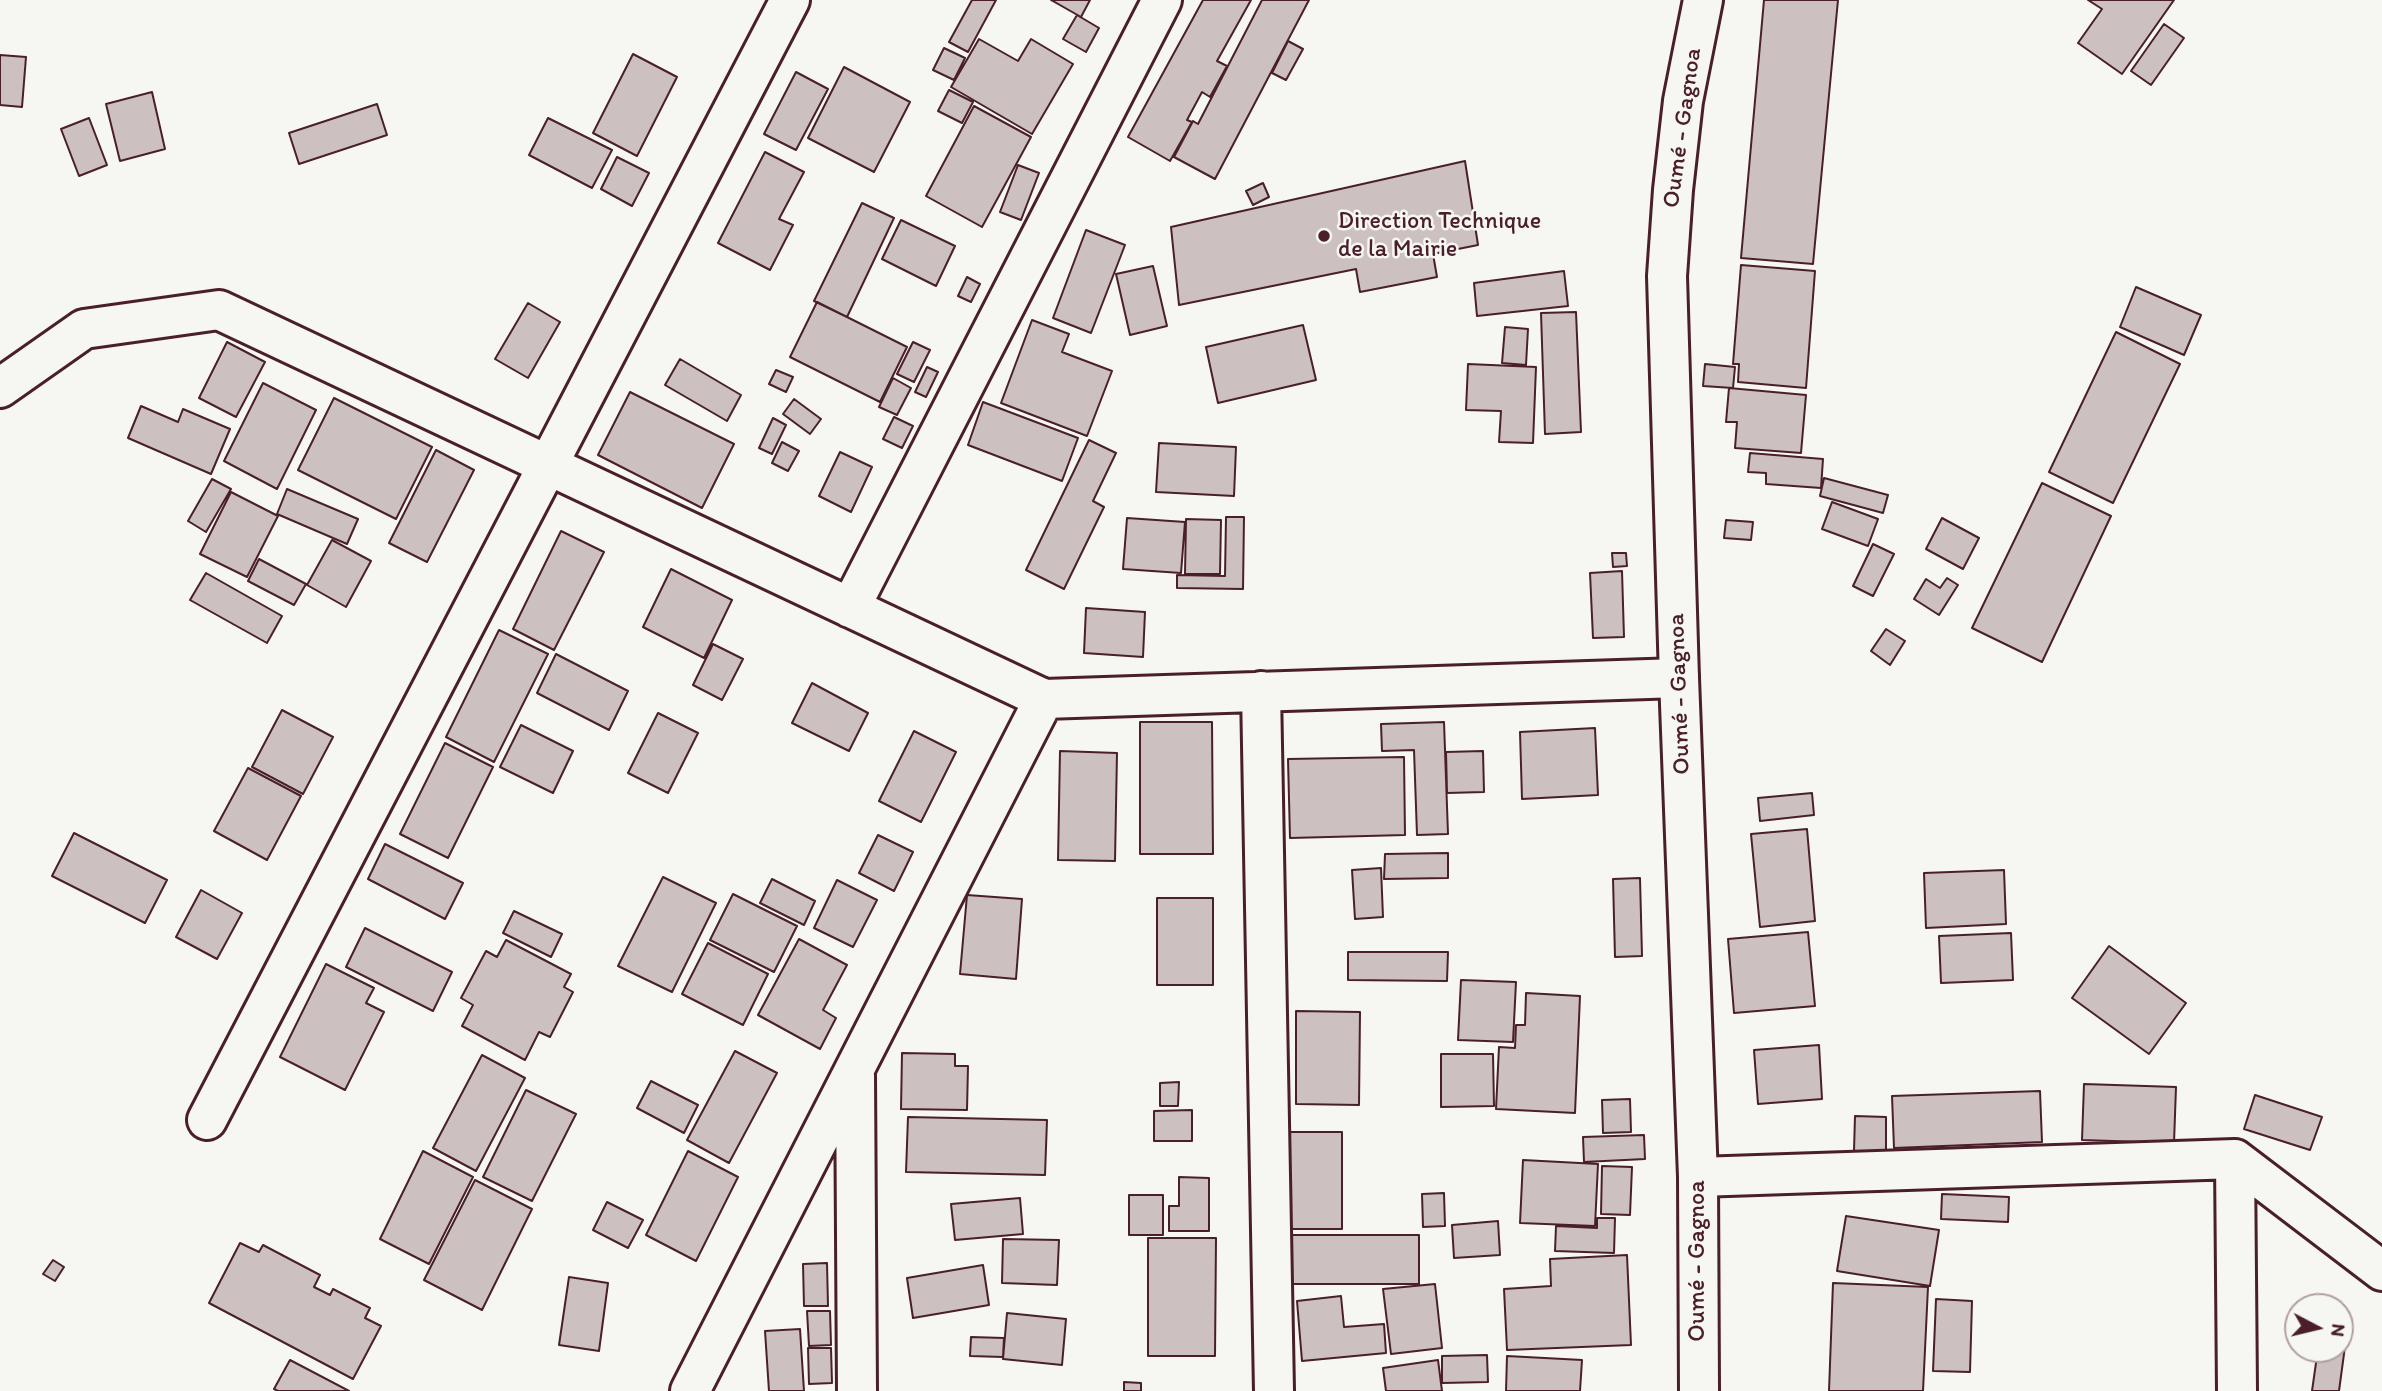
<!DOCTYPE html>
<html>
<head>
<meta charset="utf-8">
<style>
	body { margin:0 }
	#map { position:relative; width:2382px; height:1391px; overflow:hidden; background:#f6f6f2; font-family:Itim,sans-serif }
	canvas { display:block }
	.north { position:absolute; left:2284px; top:1293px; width:70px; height:70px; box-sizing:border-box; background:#f6f6f2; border:2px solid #b1a0a2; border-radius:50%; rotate:97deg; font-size:19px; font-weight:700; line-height:28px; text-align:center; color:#4a1f2b }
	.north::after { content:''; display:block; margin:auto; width:24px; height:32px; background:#4a1f2b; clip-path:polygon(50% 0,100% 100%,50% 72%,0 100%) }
</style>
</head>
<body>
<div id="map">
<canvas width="2382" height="1391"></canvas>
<div class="north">N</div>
</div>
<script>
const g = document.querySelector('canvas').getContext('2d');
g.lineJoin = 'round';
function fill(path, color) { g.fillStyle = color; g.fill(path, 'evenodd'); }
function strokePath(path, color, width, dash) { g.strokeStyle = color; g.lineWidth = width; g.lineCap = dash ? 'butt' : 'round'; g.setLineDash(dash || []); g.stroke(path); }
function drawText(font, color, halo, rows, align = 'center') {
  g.font = font + ' Itim,sans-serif'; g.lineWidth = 5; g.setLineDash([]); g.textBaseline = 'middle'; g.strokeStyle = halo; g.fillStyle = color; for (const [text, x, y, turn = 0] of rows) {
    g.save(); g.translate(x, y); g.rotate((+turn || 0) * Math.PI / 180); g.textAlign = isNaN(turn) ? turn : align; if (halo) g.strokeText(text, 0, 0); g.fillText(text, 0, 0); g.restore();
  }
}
const building = new Path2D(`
	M972,0h24l-28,52 -19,-10z
	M1051,0h39l-9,17z
	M1203,0h48l-34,61 10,5 -17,31 -8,-5 -15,28 5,2 -22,39 -42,-24z
	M1262,0h47l-94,179 -41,-22 19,-36 5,3z
	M1764,0h74l-25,264 -72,-6z
	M2088,0h86l-52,74 -44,-31 24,-34z
	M1077,15l22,13 -13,24 -23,-13z
	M2164,24l20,14 -33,47 -20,-14z
	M979,39l39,22 13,-22 42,25 -41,70 -81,-47z
	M1288,41l15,8 -17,31 -14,-7z
	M944,48l21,10 -11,22 -21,-10z
	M633,54l44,23 -40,79 -44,-23z
	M0,55l26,2 -4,50 -22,-2z
	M844,67l66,35 -36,70 -66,-34z
	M796,72l32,17 -32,61 -32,-16z
	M949,90l24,12 -11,21 -24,-12z
	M152,92l13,57 -45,12 -14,-57z
	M377,104l10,31 -88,29 -10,-31z
	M974,106l57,31 -49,90 -56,-31z
	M89,118l18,47 -28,11 -18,-47z
	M548,118l64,32 -20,38 -63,-33z
	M765,152l39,20 -25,47 14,6 -23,45 -52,-27z
	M617,157l32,16 -17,33 -31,-17z
	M1465,161l13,84 -45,9 4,23 -77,15 -4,-23 -177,36 -8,-78z
	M1018,165l21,8 -18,47 -21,-8z
	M1263,183l6,14 -16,8 -7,-14z
	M862,203l32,15 -47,99 -33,-16z
	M901,220l54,26 -19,40 -54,-27z
	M1086,230l39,15 -34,88 -38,-15z
	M1741,265l74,6 -9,117 -68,-6 1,-18h-6z
	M1153,266l14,60 -37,9 -14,-61z
	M1564,271l4,35 -91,10 -3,-33z
	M967,277l13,7 -9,18 -13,-6z
	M2136,287l65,28 -17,40 -64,-28z
	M817,302l90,45 -27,55 -90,-45z
	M528,303l32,19 -32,56 -33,-19z
	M1576,312l5,120 -36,2 -4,-121z
	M1032,320l37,14 -7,18 50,19 -25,65 -86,-33z
	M1303,325l13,55 -98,23 -12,-56z
	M1505,327l23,2 -2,36 -24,-2z
	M2116,332l64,32 -67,139 -64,-31z
	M227,342l38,20 -29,55 -37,-19z
	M913,342l17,8 -16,32 -17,-8z
	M680,359l61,36 -14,26 -62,-36z
	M1468,364l68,3 -3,76 -34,-1 2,-31 -35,-1z
	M1705,364l30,3 -2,21 -30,-2z
	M927,367l11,5 -12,25 -11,-5z
	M776,370l17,7 -7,15 -17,-8z
	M893,378l18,10 -14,27 -18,-8z
	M263,383l53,27 -39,79 -53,-28z
	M1729,388l77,7 -5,58 -66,-5 2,-26h-11z
	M630,392l104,52 -32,64 -104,-53z
	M334,398l98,49 -36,72 -98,-49z
	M794,399l27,20 -11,15 -27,-20z
	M983,402l95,36 -16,43 -94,-36z
	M141,406l37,16 5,-13 47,20 -19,45 -83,-36z
	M894,417l19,9 -11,22 -19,-9z
	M773,418l13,7 -14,29 -13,-6z
	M1089,440l27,13 -23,48 11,6 -40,82 -38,-19z
	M782,442l17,9 -11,20 -16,-8z
	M1159,443l77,4 -2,49 -78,-4z
	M436,450l38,20 -47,92 -38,-19z
	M840,452l32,15 -21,45 -32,-16z
	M1750,453l73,6 -2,29 -55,-4v-11l-18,-1z
	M1824,478l64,17 -5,18 -63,-17z
	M212,479l19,10 -25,43 -18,-11z
	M2042,483l69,33 -69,146 -70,-34z
	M287,489l71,30 -11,25 -70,-30z
	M231,492l47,24 -31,61 -47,-23z
	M1832,502l46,17 -10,27 -46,-17z
	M1226,517h18l-1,72 -66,-1v-13l48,1z
	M1127,518l58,4 -4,51 -58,-4z
	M1942,518l37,20 -16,31 -37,-20z
	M1186,519l35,1 -1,54h-35z
	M1726,520l27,2 -2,18 -27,-2z
	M561,531l43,21 -50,98 -41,-21z
	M332,540l39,21 -25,46 -39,-22z
	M1873,544l21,10 -21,42 -20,-10z
	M1612,553h14l1,13 -14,1z
	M259,559l47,25 -12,21 -46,-24z
	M671,569l61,31 -28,58 -61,-31z
	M1622,571l2,66 -31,1 -3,-65z
	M206,573l76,43 -15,27 -77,-43z
	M1947,578l11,7 -19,30 -25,-16 12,-20 14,9z
	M1086,608l59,4 -2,45 -59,-4z
	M1886,629l19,12 -15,24 -19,-14z
	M499,630l49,24 -54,108 -48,-25z
	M713,644l30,15 -21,41 -29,-15z
	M556,654l72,37 -19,39 -72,-37z
	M812,683l56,30 -19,38 -57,-28z
	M282,710l51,27 -30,57 -51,-27z
	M658,713l40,20 -30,60 -40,-20z
	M1140,722h72l1,132h-73z
	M1444,722l4,112 -31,1 -3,-85 -32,1 -1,-27z
	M521,725l52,26 -20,42 -53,-26z
	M1595,728l3,67 -76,4 -2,-67z
	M914,731l42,21 -35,70 -42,-21z
	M445,743l48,24 -45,91 -48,-24z
	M1060,751l57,2 -2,108 -57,-1z
	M1483,751l1,41 -37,1 -1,-41z
	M1404,757l1,78 -115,3 -2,-79z
	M248,768l53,28 -34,64 -53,-29z
	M1812,793l2,22 -54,6 -2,-23z
	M1807,829l8,92 -55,6 -9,-93z
	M74,833l93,47 -22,43 -93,-47z
	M878,835l35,17 -19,39 -35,-18z
	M385,844l78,39 -18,36 -77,-40z
	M1448,853v25l-64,1 1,-25z
	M1381,868l2,49 -28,2 -3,-49z
	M2004,870l2,54 -80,4 -2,-55z
	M663,877l53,26 -44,89 -54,-26z
	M1640,878l2,78 -27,1 -2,-78z
	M772,879l43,22 -11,24 -44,-22z
	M837,880l40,20 -24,47 -39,-19z
	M201,890l41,23 -25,46 -41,-22z
	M733,894l64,32 -23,46 -64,-32z
	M967,895l55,4 -6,80 -56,-5z
	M1157,898h56v87h-56z
	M514,911l48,23 -11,23 -48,-24z
	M365,928l87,44 -19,39 -87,-44z
	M1808,932l7,74 -81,7 -6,-74z
	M2011,933l2,47 -72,3 -2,-47z
	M799,939l48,26 -24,45 13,8 -16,31 -62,-34z
	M506,940l65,34 -7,13 9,5 -23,45 -11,-5 -14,28 -63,-34 11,-21 -12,-7 25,-47 11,6z
	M708,943l60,31 -25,51 -61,-31z
	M2109,946l77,57 -37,51 -77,-56z
	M1348,952h100l-1,29 -99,-1z
	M326,964l48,24 -8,15 18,9 -39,78 -65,-33z
	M1461,980l55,2 -3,60 -55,-2z
	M1526,993l54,3 -5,117 -79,-4 3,-62 16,1 1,-23h9z
	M1296,1011l64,1 -1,93 -63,-1z
	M1819,1045l3,54 -64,5 -4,-54z
	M735,1051l42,22 -48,90 -42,-23z
	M902,1053l53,1v12h13l-1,44 -66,-1z
	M1441,1054h52l1,52 -53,1z
	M482,1055l43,23 -49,93 -43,-23z
	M651,1081l47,24 -14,28 -47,-25z
	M1179,1082l-1,24h-18v-23z
	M2084,1084l92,3 -2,56 -92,-3z
	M526,1090l50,24 -44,87 -49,-24z
	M2040,1091l2,51 -148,6 -2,-52z
	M2255,1095l67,22 -12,33 -66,-21z
	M1630,1099l1,33 -28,1 -1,-33z
	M1192,1110v31h-38v-30z
	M1855,1116l31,1v35l-32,-1z
	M908,1117l139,3 -2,55 -139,-3z
	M1288,1132h54v97h-53z
	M1644,1135l1,24 -61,3 -1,-25z
	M423,1151l50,26 -44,87 -49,-25z
	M688,1151l50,26 -42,84 -50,-26z
	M1523,1160l75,4 -3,62 -75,-3z
	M1602,1166l30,1 -2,48 -29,-1z
	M1179,1177l30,1v53h-40v-25h10z
	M475,1180l57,29 -50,101 -58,-30z
	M1444,1193l1,33 -22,1 -1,-33z
	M1942,1194l67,3 -1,25 -67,-3z
	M1129,1195h34v40h-34z
	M1020,1198l3,36 -68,6 -4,-36z
	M607,1202l36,18 -15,28 -35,-18z
	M1846,1216l93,14 -9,56 -93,-15z
	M1597,1218h18l-1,35 -59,-2 1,-25 41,2z
	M1498,1221l2,34 -46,3 -2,-33z
	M1290,1235h129v49h-129z
	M1148,1238h68l-1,118h-67z
	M1003,1239l56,1 -2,45 -55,-2z
	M240,1243l19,9 4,-7 57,30 -6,12 16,8 3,-6 37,19 -5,10 16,8 -28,53 -144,-76z
	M1627,1255l4,90 -124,5 -3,-61 47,-3 -1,-27z
	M53,1260l11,7 -9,14 -12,-7z
	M827,1263l1,43h-24l-1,-42z
	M983,1265l6,40 -76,13 -6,-40z
	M569,1277l39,6 -9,68 -40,-6z
	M1833,1283l95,4 -5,104h-94z
	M1435,1284l7,64 -51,6 -8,-65z
	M1341,1296l3,31 40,-3 2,29 -84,8 -5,-60z
	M1936,1299l36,2 -2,71 -37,-1z
	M807,1311h23l1,34 -22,1z
	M1007,1313l59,6 -4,46 -59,-6z
	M800,1329l4,62h-35l-4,-60z
	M971,1337l33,1 -1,19 -33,-1z
	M2340,1338l6,1 -7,52h-27l6,-42h22z
	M808,1348h23l1,35 -23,1z
	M1487,1355l1,27 -46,1v-27z
	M1507,1356l75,4 -2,31h-74z
	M290,1360l59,31h-71l-4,-2z
	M1438,1360l4,31h-56l-3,-23z
	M1124,1382l17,1v8h-17z`);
fill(building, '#ccc1c0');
strokePath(building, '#4a1f2b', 2);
const minor = new Path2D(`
	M0,388l84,-59 135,-19 825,389 635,-21
	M850,608l312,-608
	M1261,691l13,700
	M855,1075l2,316
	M207,1120l583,-1120
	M2235,1159l2,232
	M1698,1177l537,-18 147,112
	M690,1391l354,-692`);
const major = new Path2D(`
	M1699,1391l-1,-214 -19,-499 -12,-402 6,-86 10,-89 20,-101`);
strokePath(minor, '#4a1f2b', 44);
strokePath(major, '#4a1f2b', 44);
strokePath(minor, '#f6f6f2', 38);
strokePath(major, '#f6f6f2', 38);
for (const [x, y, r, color] of [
	[1324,236,7,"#4a1f2b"]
]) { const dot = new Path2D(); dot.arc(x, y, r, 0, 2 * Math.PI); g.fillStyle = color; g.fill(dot); strokePath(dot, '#f6f6f2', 2.5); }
drawText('24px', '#4a1f2b', '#f6f6f2', [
	["Oumé - Gagnoa",1683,128,-82],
	["Oumé - Gagnoa",1680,694,-92],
	["Oumé - Gagnoa",1698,1261,-90]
]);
drawText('24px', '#4a1f2b', '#f6f6f2', [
	["Direction Technique",1338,222],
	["de la Mairie",1338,250]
], 'left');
</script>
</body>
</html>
